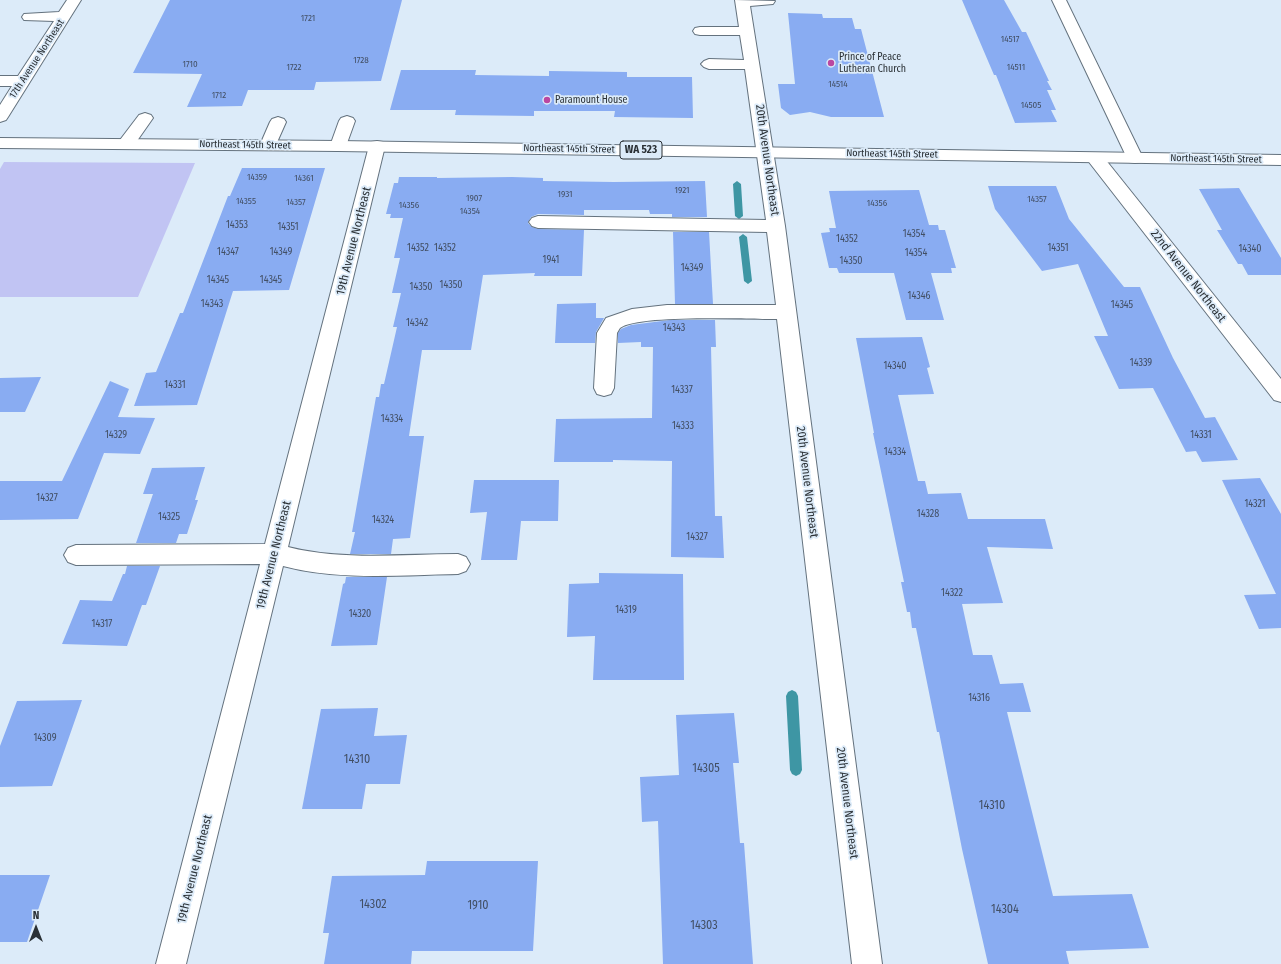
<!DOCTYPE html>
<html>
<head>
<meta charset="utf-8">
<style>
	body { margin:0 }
	#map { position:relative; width:1281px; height:964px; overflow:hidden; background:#dcebf9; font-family:"Fira Sans Condensed",sans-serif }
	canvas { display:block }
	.north { position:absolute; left:16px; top:908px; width:40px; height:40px; -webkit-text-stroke:3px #dcebf9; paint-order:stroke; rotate:0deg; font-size:11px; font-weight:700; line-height:16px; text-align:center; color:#2a3035 }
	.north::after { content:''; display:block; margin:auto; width:14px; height:18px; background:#2a3035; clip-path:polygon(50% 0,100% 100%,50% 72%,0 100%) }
</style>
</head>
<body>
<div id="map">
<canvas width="1281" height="964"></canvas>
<div class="north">N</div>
</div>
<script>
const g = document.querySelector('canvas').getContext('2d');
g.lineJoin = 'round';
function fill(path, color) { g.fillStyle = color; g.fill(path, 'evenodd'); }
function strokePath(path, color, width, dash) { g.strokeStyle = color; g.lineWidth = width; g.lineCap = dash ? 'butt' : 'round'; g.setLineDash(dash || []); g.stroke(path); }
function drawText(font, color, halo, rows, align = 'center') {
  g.font = font + ' "Fira Sans Condensed",sans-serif'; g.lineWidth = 3.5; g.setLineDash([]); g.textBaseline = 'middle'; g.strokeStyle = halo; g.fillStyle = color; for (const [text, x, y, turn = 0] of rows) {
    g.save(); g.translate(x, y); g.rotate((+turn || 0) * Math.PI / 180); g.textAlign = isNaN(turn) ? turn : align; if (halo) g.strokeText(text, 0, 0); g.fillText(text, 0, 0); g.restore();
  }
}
fill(new Path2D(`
	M4,162l191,1 -57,134h-138v-128z`), '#c1c4f3');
fill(new Path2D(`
	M737,181l4,3 2,32 -4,3 -4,-3 -2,-32z
	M743,234l4,3 5,44 -4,3 -4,-3 -5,-44z
	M792,690l4,2 2,4 4,74 -2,4 -4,2 -4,-2 -2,-4 -4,-74 2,-4z`), '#3e96a4');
fill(new Path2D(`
	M170,0h232l-21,81 -65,1 -2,8h-66l-6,16 -55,1 15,-33 -69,-1z
	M962,0h42l18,32h4l23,49h-2l5,9h-5l9,20h-5l6,12 -42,1 -19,-48h-2z
	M788,13l34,1 1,4h29l3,11h6l23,88h-53l-21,-5 -20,3 -9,-7 -3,-24h17z
	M401,70h75l-1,5 74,1v-5l78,1v5h65l1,41 -79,-1 1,-6h-81v5l-79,-1 1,-5h-66z
	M242,168h83l-36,122 -56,1 -36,114 -63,1 12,-33 10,-1 24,-59h3l45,-117h2z
	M399,177h38v1l75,-1 31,1v3l71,1 91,-1 2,36h-35v-3h-22l-1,-4h-65v5l-46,-1 -7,3 -3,6 4,4 6,2 46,1 -2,46h-48l1,-3 -52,2 -12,75h-49l-13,86h15l-14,102 -17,1 -2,15h-41l5,-22h-3l24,-135h3l2,-13h3l13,-57h-4l8,-34h-9l8,-35h-6l9,-40h-13l1,-4h-5l8,-31h4z
	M988,186h68l13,33 55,68h16l33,71 32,60 10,-1 23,43 -36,2 -6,-11 -10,1 -33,-64 -34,1 -25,-53h14l-30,-72 -36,7 -47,-62z
	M1239,188l42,70v17h-33l-6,-11h-4l-21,-34h5l-23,-41z
	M919,190l10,35h9l1,5h6l11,38h-5l1,5h-21l13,47h-38l-12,-47h-55l-2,-5h-8l-8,-35 9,-1 -1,-4h7l-7,-37z
	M673,232h36l4,72h-38z
	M596,303v15h8l-8,14 -1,11h-40l2,-39z
	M670,320h45l1,27h-5l4,169h7l2,42 -53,-1 1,-96 -59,-1v2h-59l2,-43 96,-1 1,-71h-12v-5l-23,1v-10l3,-4 10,-4z
	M922,337l8,30 -3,1 7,26 -36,1 20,86h7l3,13 33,-1 7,26h77l8,30 -66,-2 16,56 -41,1 11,51h19l8,29 23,-1 8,29h-24l46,184 79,-2 17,54 -83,3 3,13h-81l-26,-115 -23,-117h-2l-21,-104h-4l-2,-16h-3l-6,-30h3l-31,-149h1l-18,-95z
	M41,377l-16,35h-25v-34z
	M110,381l19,8 -11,28 37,1 -15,36 -36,-1 -26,66 -78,1v-39h62z
	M205,467l-10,33h3l-11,34h-8l-3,9h-40l17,-49h-10l9,-26z
	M1260,478l21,36v114l-22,1 -15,-34 32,-1 -54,-114z
	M474,480h85l-1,41h-37l-4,39h-36l6,-48 -17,1z
	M127,566h33l-14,39h-4l-15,41 -65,-2 18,-44 32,1 11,-27h2z
	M599,573l84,1 1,106h-91l2,-44 -28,1 2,-53 30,-1z
	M346,577h41l-10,68 -46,1 12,-62 2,-1z
	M82,700l-30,86 -52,1v-41l17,-45z
	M378,708l-4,28 33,-1 -7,49h-34l-4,25h-60l19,-100z
	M734,713l5,50h-6l7,80h4l9,121h-90l-5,-143 -16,1 -2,-45 39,-2 -3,-60z
	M427,861h111l-5,90h-121l-1,13h-87l5,-31h-6l9,-57 93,-1z
	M0,875h50l-23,67h-27z`), '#89acf2');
const minor = new Path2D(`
	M67,0h14l-73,117 -2,3 -6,2v-17l12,-19h-12v-10h18l36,-55 -30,-1 -2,-3 2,-3 35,-2z
	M735,0l40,1 -2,3 -23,2 35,220 97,738h-30l-75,-645c-27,0 -140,-5 -157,9 0,0 -3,5 -3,5l-3,55 -3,6 -7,2 -7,-2 -3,-6 3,-55 9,-15 26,-9 35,-4h109l-9,-73 -229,-4 -6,-2 -3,-4 3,-4 6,-2 228,4 -21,-151h-36l-5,-2 -3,-3 3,-3 5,-2 35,1 -4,-25h-40l-5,-1 -2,-3 2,-3 5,-1h39z
	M1052,0h14l77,158 -2,4 -6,1 -6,-1 -2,-4z
	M145,113l6,2 2,3 -21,30 -6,1 -6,-1 -2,-4 2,-4 19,-25z
	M347,116l6,2 2,3 -9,25 -2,4 -6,1 -6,-1 -2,-4 9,-25 2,-3z
	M278,117l6,2 2,3 -12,27 -6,1 -6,-1 -2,-4 10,-23 2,-3z
	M377,141l6,1 2,4 -97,401c55,14 114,7 170,7l8,3 4,7 -4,7 -8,3c-58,1 -118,7 -175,-8l-97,398h-30l104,-400 -184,1 -8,-3 -4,-7 4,-7 8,-3 189,-1 104,-398 2,-4z
	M1095,153l6,1 180,225v23l-7,-2 -185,-238 -2,-4 2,-4z`);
const major = new Path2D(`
	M0,138l338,3 943,14v10l-943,-14 -338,-3z`);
strokePath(minor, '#64727e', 2);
strokePath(major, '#64727e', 2);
fill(minor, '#fff');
fill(major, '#fff');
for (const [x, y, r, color] of [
	[831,63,4,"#bb47a1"],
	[547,100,4,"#bb47a1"]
]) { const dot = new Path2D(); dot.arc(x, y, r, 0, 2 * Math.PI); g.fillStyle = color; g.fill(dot); strokePath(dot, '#dcebf9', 1.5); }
drawText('9px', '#424f64', null, [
	["1721",308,18],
	["14517",1010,39],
	["1728",361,60],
	["1710",190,64],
	["1722",294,67],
	["14511",1016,67],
	["14514",838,84],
	["1712",219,95],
	["14505",1031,105],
	["14359",257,177],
	["14361",304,178],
	["1921",682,190],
	["1931",565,194],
	["1907",474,198],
	["14357",1037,199],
	["14355",246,201],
	["14357",296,202],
	["14356",877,203],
	["14356",409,205],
	["14354",470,211]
]);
drawText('10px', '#2a3035', '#dcebf9', [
	["Prince of Peace",839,57],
	["Lutheran Church",839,69],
	["Paramount House",555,100]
], 'left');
drawText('10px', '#2a3035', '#dcebf9', [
	["17th Avenue Northeast",37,59,-57],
	["Northeast 145th Street",245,145,1],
	["Northeast 145th Street",569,149,1],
	["Northeast 145th Street",892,154,1],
	["Northeast 145th Street",1216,159,1]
]);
drawText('10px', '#424f64', null, [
	["14353",237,225],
	["14351",288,227],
	["14354",914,234],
	["14352",847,239],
	["14352",418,248],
	["14352",445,248],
	["14351",1058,248],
	["14340",1250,249],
	["14347",228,252],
	["14349",281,252],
	["14354",916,253],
	["1941",551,260],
	["14350",851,261],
	["14349",692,268],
	["14345",218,280],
	["14345",271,280],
	["14350",451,285],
	["14350",421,287],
	["14346",919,296],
	["14343",212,304],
	["14345",1122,305],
	["14342",417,323],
	["14343",674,328],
	["14339",1141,363],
	["14340",895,366],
	["14331",175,385],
	["14337",682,390],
	["14334",392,419],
	["14333",683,426],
	["14329",116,435],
	["14331",1201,435],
	["14334",895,452],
	["14327",47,498],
	["14321",1255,504],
	["14328",928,514],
	["14325",169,517],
	["14324",383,520],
	["14327",697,537],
	["14322",952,593],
	["14319",626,610],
	["14320",360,614],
	["14317",102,624],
	["14316",979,698],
	["14309",45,738]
]);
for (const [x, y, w] of [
	[641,150,42]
]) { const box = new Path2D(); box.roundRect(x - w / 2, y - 9, w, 18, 3); g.fillStyle = '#dcebf9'; g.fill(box); strokePath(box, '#2a3035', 1); }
drawText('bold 11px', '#2a3035', null, [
	["WA 523",641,150]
]);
drawText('12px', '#2a3035', '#dcebf9', [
	["20th Avenue Northeast",767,160,82],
	["19th Avenue Northeast",354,241,-76],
	["22nd Avenue Northeast",1188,276,52],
	["20th Avenue Northeast",807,482,83],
	["19th Avenue Northeast",274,555,-76],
	["20th Avenue Northeast",847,803,83],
	["19th Avenue Northeast",195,869,-76]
]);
drawText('12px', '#424f64', null, [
	["14310",357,760],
	["14305",706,769],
	["14310",992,806],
	["14302",373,905],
	["1910",478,906],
	["14304",1005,910],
	["14303",704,926]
]);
</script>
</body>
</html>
